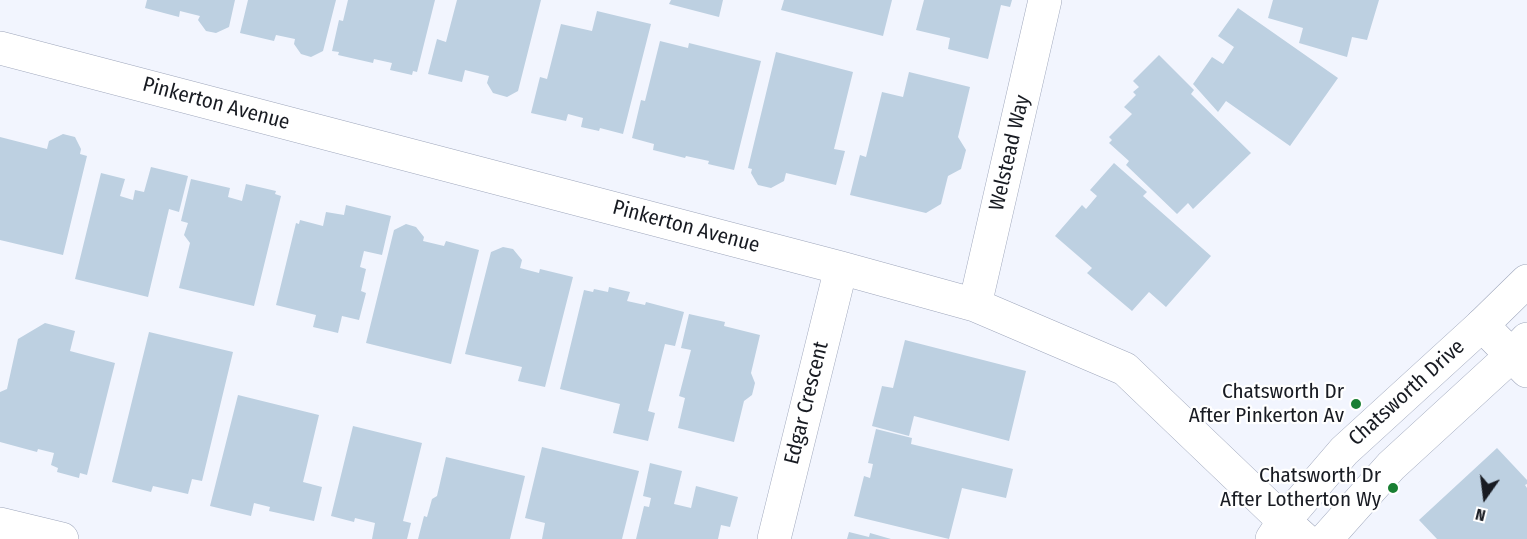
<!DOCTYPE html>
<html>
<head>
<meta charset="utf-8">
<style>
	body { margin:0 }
	#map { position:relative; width:1527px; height:539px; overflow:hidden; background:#f2f5fe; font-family:"Fira Sans Condensed",sans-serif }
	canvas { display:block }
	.north { position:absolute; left:1455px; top:467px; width:60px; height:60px; -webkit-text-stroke:4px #fff; paint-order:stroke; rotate:194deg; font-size:16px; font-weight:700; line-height:24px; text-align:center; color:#181b22 }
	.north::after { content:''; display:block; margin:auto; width:21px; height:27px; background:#181b22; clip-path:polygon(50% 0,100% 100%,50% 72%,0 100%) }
</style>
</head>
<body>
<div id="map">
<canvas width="1527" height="539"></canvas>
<div class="north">N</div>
</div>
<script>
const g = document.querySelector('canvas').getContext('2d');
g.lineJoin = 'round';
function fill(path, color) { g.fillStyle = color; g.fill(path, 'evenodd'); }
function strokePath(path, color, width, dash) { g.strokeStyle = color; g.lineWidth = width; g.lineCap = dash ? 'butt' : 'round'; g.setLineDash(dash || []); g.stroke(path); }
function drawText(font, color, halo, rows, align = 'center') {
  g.font = font + ' "Fira Sans Condensed",sans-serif'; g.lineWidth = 4.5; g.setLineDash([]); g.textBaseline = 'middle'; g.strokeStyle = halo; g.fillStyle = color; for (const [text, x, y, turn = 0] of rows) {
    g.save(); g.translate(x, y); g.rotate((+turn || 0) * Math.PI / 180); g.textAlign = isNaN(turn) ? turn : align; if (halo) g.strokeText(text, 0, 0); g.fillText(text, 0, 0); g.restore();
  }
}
fill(new Path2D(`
	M147,0h88l-6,27 -13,6 -10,-2 -8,-11 2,-4 -20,-5 -1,6 -34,-9z
	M248,0h88l-13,51 -12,6 -10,-3 -7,-10 1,-5 -19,-4 -2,6 -34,-8z
	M348,0h87l-18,72 -4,-1 -1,4 -22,-5 2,-7 -18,-4 -1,4 -35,-8 1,-3 -7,-1 7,-31 4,1z
	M457,0h84l-23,91 -11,6 -14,-4 -6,-10 2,-7 -24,-6 -3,12 -34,-8 9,-35 9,3z
	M671,0h52l-4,17 -50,-13z
	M784,0h108l-9,36 -102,-26z
	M924,0h88l-2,7 -9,-2 -13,54 -40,-10 2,-11 -34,-8z
	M1273,0h106l-12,40 -15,-3 -5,20 -48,-14 4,-15 -35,-10z
	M1238,8l100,70 -48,68 -64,-45 -8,11 -25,-28 19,-27 11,7 11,-17 -16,-11z
	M597,11l54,13 -28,110 -23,-6 -1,3 -18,-4 2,-9 -15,-4 -2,7 -35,-8 9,-36 7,2 14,-55 31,7z
	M660,41l28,7 1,-5 72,18 -27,109 -26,-6 1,-3 -23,-5 -1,2 -32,-8 1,-6 -22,-6 9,-38 4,1z
	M776,52l77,20 -19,77 11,2 -9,34 -50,-12 -2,8 -13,7 -13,-3 -7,-12 1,-4 -4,-1z
	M1159,55l35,35 -3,4 60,59 -58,56 -5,-6 -11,11 -51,-49 3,-4 -20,-18 3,-3 -3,-3 23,-23 -8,-7 12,-12 -3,-3 6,-5 -6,-6z
	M909,72l61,15 -12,50 8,13 -5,19 -13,7 -7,28 -15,9 -76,-18 10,-40 6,2 16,-65 21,5z
	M63,134l12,3 6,12 -1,5 7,2 -24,99 -63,-15v-103l47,12 2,-8z
	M1114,163l33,29 -4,4 68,60 -45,51 -17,-15 -17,19 -45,-38 5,-5 -37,-32 27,-31 4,4 11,-13 -7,-6z
	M151,167l37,9 -9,36 -10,-3 -21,88 -73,-18 26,-106 24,6 -5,17 13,4 2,-10 9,2z
	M191,179l39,9 -2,9 14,4 4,-17 30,7 -1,3 6,2 -27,110 -75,-18 11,-45 -6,-8 4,-12 -7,-2z
	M346,205l45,11 -9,39 -18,-4 -4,16 6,2 -5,22 5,2 -7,27 -17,-4 -4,17 -25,-6 3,-12 -40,-10 20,-82 3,1 1,-4 23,6 3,-14 18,3z
	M406,224l10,3 8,10 -1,4 21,5 2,-5 33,9 -28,114 -85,-21 28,-113z
	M503,247l10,2 9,11 -2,8 19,5 1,-4 33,8 -28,110 -27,-6 4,-14 -57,-13 26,-102z
	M609,287l21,5 -3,9 18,4 1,-3 38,10 -9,34 -10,-2 -17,67 7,2 -7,28 -35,-8 7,-29 -60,-15 24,-99 9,2 1,-3 14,3z
	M689,314l36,8 -1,4 36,9 -9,38 4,10 -3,12 -8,6 -10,41 -56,-14 7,-30 -6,-2 12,-46 -10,-2z
	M45,323l30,8 -5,20 45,12 -28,112 -7,-2 -1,5 -22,-6 1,-4 -7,-3 3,-12 -16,-4 -1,3 -37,-10v-50l7,-3 11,-50z
	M149,332l84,20 -31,129 -10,-2 -4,15 -35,-8 -2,6 -39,-10z
	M905,340l121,31 -17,70 -95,-25 -5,20 -37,-10 10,-40 11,2z
	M238,395l81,20 -16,67 19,5 -8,34 -45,-10 1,-4 -16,-4 -3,13 -41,-10z
	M353,426l69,17 -19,78 8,2 -4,16h-35l3,-16 -20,-5 -1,4 -23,-6z
	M876,429l36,9 -1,6 102,25 -7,29 -44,-10 -13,51 -95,-23 10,-40 6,2 3,-14 -5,-1z
	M542,447l97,24 -17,68h-80l3,-16 -20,-5z
	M1497,448l30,32v4l-2,1 2,3v51h-90l-18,-19z
	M446,457l79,19 -15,63h-92l6,-23 3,1 5,-18 5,-3z
	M650,463l32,8 -8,33 17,4 5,-22 42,11 -8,30 -9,-2 -3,14h-82l8,-33 5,1 2,-9 -8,-2z
	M849,532l20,5 1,-4 21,6h-44z`), '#bdd0e1');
const minor = new Path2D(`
	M0,48l841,220 134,37 150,64 159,152 20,18
	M975,305l70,-305
	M1482,325l45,46
	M0,524l62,15
	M774,539l67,-271`);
const tertiary = new Path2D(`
	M1272,539l12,-18 60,-70 138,-126 45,-44
	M1326,539l65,-73 120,-110 16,-17`);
strokePath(minor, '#9fa7bc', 34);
strokePath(tertiary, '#9fa7bc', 34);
strokePath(minor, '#fff', 33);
strokePath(tertiary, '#fff', 33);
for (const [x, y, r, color] of [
	[1356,404,6,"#197f33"],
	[1393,488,6,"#197f33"]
]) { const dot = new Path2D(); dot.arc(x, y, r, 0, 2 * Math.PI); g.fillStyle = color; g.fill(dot); strokePath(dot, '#fff', 2); }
drawText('21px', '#181b22', '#fff', [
	["Pinkerton Avenue",216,104,15],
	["Welstead Way",1010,153,-77],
	["Pinkerton Avenue",686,227,15],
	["Chatsworth Drive",1407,393,-42],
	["Edgar Crescent",807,403,-76]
]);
drawText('21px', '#181b22', '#fff', [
	["Chatsworth Dr",1344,392],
	["After Pinkerton Av",1344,416],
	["Chatsworth Dr",1381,476],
	["After Lotherton Wy",1381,500]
], 'right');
</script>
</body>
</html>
